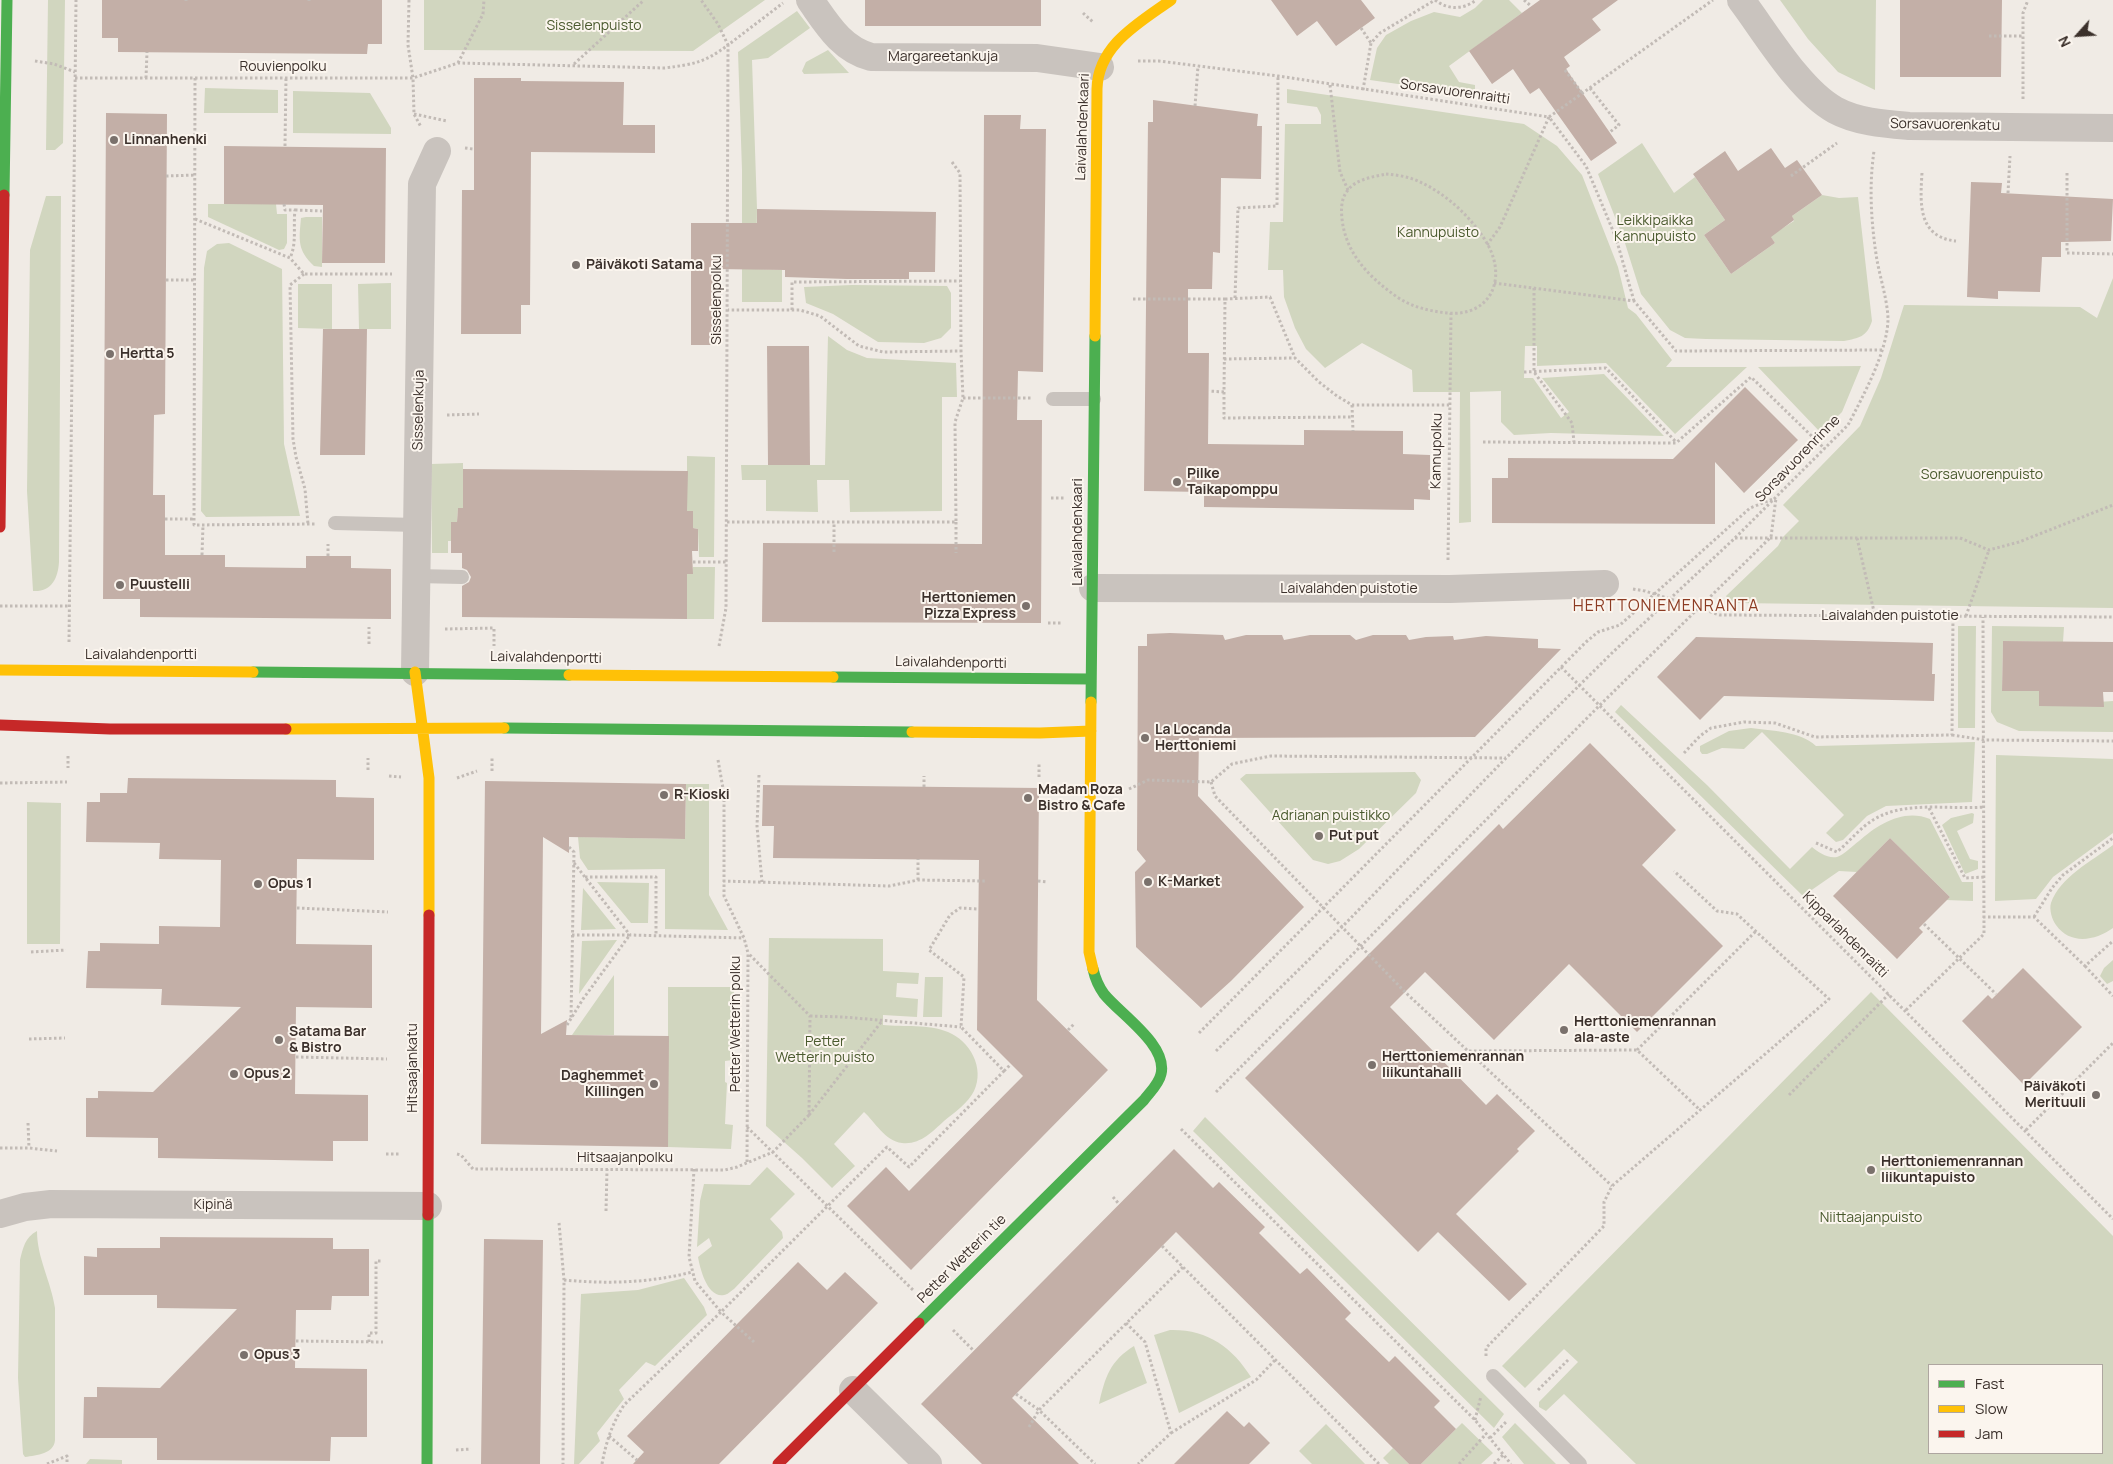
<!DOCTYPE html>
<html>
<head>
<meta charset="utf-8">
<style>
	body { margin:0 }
	#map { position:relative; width:2113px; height:1464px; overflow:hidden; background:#f0ebe5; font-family:Manrope,sans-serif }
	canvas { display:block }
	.legend { position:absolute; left:1928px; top:1364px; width:175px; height:90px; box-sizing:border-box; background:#fbf5ee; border:1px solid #aea6a0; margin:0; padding:6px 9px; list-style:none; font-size:15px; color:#3b302b }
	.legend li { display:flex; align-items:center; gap:10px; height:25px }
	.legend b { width:25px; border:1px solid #aea6a0 }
	.north { position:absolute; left:2053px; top:10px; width:50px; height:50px; -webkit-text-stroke:4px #fbf5ee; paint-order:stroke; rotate:244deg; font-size:14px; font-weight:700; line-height:20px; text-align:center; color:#3b302b }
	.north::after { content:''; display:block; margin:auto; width:18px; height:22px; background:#3b302b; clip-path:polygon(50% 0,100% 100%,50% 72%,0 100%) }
</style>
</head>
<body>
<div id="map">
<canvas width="2113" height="1464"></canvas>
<ul class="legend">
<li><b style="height:6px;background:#4caf50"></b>Fast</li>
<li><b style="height:6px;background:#ffc107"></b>Slow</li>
<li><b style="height:6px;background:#c62828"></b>Jam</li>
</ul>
<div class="north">N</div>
</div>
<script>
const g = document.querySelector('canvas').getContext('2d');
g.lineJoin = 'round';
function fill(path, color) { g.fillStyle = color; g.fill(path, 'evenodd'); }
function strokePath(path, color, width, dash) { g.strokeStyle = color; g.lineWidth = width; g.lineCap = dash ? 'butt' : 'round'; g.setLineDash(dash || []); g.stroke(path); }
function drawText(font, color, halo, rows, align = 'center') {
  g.font = font + ' Manrope,sans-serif'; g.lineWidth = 4; g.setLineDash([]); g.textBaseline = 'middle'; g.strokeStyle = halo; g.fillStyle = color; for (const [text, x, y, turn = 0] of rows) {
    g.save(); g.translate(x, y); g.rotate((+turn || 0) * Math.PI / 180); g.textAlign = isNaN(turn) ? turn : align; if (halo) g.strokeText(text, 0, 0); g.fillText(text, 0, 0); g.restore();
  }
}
fill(new Path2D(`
	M48,0h17l-2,143 -8,7h-9z
	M424,0h341l-72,51 -269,-1z
	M1483,0h26l13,13 -73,53 10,16 16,3v10l-105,-15 7,-32 9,-13 25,-14 23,-9 26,5 15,-9z
	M1780,0h96l-1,90 -37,-18 -30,-33z
	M797,11l13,17 -42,30 -16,2 5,149 -1,60 26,1v32h-40v-132l-4,-118z
	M828,50l21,23 -45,1 -2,-3 4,-9z
	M205,88l73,2v23h-74z
	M1287,89l237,35 33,22 25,29 36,92 10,41 8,6 36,46 -6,7h81l-72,67 -69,-71 -69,3v-20h-12l-1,32h9l28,40 8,-6 -27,-34 62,-4 60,62 -113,-3 -37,2 -13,-13v-31l-31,1 1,130 -12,1 1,-131h-47l-1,-22 -50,-27 -37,25 -19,-19 -11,-21 -11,-31 -1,-27h-15l2,-48h13l2,-98h36v-9l-4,-8 -30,-4z
	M293,91l77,2 21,35v6l-98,-1z
	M1642,143l32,50 21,-16 30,43 -21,15 27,39 44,-31 -5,-7 24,-15 -2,-5 30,-21 17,3 19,-1 14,124c-5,16 -13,17 -28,20l-138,-2 -21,-1 -15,-8 -29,-36 -17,-54 -26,-66z
	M46,196h15l-2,366c-1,16 -7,30 -26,29l-6,-100 3,-241z
	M208,204h68l1,10h10v29l-3,6 -5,1 -71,-33z
	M306,217h16v50l-8,-1c-17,-16 -15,-26 -13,-48z
	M229,243l53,26 2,175 16,72 -94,1 -5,-6 3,-243 3,-17 10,-7z
	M2113,278v330l-377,-5 -7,-2 -3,-5 52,-50 5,-9 16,-16 -16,-16 77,-79 21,-48 23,-73 176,2 17,11z
	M391,283v46h-32l-1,-45z
	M298,284h34v45l-34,-1z
	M852,285l95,1 4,7v35l-10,10 -17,5 -46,-1 -45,-28 -27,-11 -2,-16z
	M828,336l19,14 20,8 89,5 1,34h-15v114l-92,1 -1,-32h-32l1,32 -52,-1v-31h-24l-1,-15h84z
	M1861,366l-19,46 -21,21 -63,-66z
	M687,456l28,1 -1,100h-15l-1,-28 -5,-1v-17h-6z
	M463,463v45h-5l-1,14h-6v19h-3v12h-16l-1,-89z
	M693,567h22l-1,52h-27v-45h5z
	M1958,626h18l-1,102h-17z
	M1992,626l72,1 -1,15 -60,-1 -1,50h37v15l74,-5v31l-94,-1 -22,-9 -6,-10z
	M1621,705l86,80 83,84 22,-22c6,5 16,12 25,10 8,-3 15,-11 22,-16 19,-17 45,-33 71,-22l32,63h11v19l-27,-1 4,-3 -60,-59 -33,34 -18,-1 -36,25 -188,-184z
	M1751,728c21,3 49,3 65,18l159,-4 -3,60 -86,4 -19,10 -24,24 -7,2 -10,-9 18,-18 -82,-83 -18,17 -22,-1 -15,6h-5l-2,-3v-5l29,-15z
	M1996,755l117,4v74l-60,44 -17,22 -41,2z
	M1415,772l6,8 -5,13 -57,56 -19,12 -12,3 -15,-4 -73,-81 6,-5z
	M686,784h23v111l19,35 -63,-1v-60l-77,1 -8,-12 -2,-21 107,2z
	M27,802l34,1 -1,141h-33z
	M1972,813l2,1 -1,9 -16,8 13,28 8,2v8l-13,5 -23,-49 9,-7z
	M2113,845v83c-18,13 -43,17 -57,-3 -4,-5 -7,-16 -5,-22 9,-26 41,-42 62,-58z
	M597,882l52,1 -1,40h-17z
	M583,888l33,41 -35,1z
	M769,938l114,1v32l36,2 -1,11 -21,-1 -1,14 22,2 -1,18 -34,-2v10c20,2 46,-1 65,7 22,9 37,36 26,59 -5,11 -20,22 -30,30 -12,11 -24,24 -42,22 -17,-2 -27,-21 -38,-31l-30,32 21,22 -23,22 -30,-30 -36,-32z
	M617,940l-38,54 3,-53z
	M2113,960v21l-6,3 -7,-8 4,-8z
	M614,975v60h-42z
	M925,977h18l-1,40h-19z
	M668,987h66l-1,73 -8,1v21l2,1 -2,41 8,1 -2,24 -63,-2z
	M1871,992l242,244v228h-477l-72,-70 -18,17 -7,-4v-5l39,-40 -14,-13 -39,39 -23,-22zM2102,1365v88h-173v-88z
	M1205,1117l299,297 -10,14 -301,-297z
	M767,1167l28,27 -25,25 12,13 1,6 -49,51c-3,2 -7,6 -10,6 -17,3 -24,-27 -26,-38l14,-11 -3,-8 -12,9 3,-46 4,-17 46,1z
	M37,1231c0,27 14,50 18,77v132c-1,14 -18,15 -30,17l-2,-3 -5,-76 2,-118c3,-12 5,-23 17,-29z
	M684,1278l20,29 3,8 -52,51 -9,-4 -27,28 5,9 -27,34 3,8 -21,23h-5l7,-170 57,-4z
	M1170,1330c37,-1 62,17 81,47l-72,36 -25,-78z
	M1134,1346l13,37 -48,21c6,-27 11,-43 35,-58z
	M1462,1423l31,30 -12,11h-60z
	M1515,1423l41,41h-32l-22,-27z
	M1326,1424l39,40h-53l-13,-13z
	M1393,1448l16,16h-20l-6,-6z
	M90,1459l32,1v4h-36z`), '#d1d6bf');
fill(new Path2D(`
	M102,0h280v44h-14l-1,10 -249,-2v-14h-16z
	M865,0h176v26h-176z
	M1271,0h90l14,18 -39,28 -19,-25 -20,15z
	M1540,0h78l-26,19 9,11 -37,27 6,9 -4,3 51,74 -26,18 -52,-73 -9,6 -17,-25 -21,15 -23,-33z
	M1900,0h102l-1,77h-101z
	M474,78h47v3l103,1 -1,43h32v28l-124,-1 -1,153h-9v29h-60l1,-144h12z
	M1153,100l105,14 -1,12h5l-1,53 -40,-1 -1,75 -7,-1 -1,37h-24v64h21l-1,91 96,1v-15l99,1v23l27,1v45l-16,-1v11l-210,-3v-15l-60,-1 4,-369h5z
	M106,113l61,1 -2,300 -11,1 -1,80h12v60h60v12l81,1v-12h45v12l40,1v50l-251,-2v-18h-37z
	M984,115h37l-1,14h26l-3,243 -25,-1 -1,49h25l-1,203 -279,-1 1,-79 219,1z
	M224,146l162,2 -1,115h-63l1,-58 -99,-1z
	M1771,148l14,20 12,-8 25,35 -30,21 2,4 -23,17 4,6 -44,31 -27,-39 21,-15 -32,-46 32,-23 13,20z
	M1971,182l31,1 -1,10 112,6 -2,42 -50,1v15h-19l-2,35 -42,-1v8l-31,-2z
	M757,209l179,3 -1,60h-26v7h-62l-62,-2v-7l-69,-1v76h-25v-122h66z
	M323,329h44l-2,126h-45z
	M767,346h42l1,119h-42z
	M1745,387l53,53 -54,53 -29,-31v62l-223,-1v-45h16v-20l165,1z
	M463,469l225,2 -1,40h6v17l5,1v22h-6l1,23h-6v45l-225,-2v-31l7,-4 2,-5 -4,-7 -5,-2v-15h-11v-31h6l1,-14h5z
	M1170,633l53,2 2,5 21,-5h36l2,5 26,-5h40l6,5 17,-5h33l3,5 17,-3 27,-1 1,4 32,-4 52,3v9l23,1 -86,88 -276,1 -1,58 106,111 -73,74 -30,27 -65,-61 -1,-75 11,-11 -9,-11 1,-204h9v-12z
	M1696,637l237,6 -1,31h3l-1,27 -210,-5 -24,24 -43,-43z
	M2003,641l110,1v50h-10l1,15 -65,-1v-15h-37z
	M1590,743l86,87 -34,35 81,81 -86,86 -68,-68 -75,76 -69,-68 -35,35 96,98 11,-11 38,37 -18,18 2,2 -63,63 71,70 -18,17 -71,-69 -20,20 -173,-174 254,-254 4,5z
	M128,778l208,2v17l38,1v62l-77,-1 -1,85 76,1v63l-76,-1 -1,87 73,1v46h-35v20l-175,-3v-20l-72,-1v-39h12v-7l55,1 88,-85 -80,-2 1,-16 -76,-1 2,-37h12v-8l59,1v-18l61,1 1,-67 -62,-1 1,-16 -74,-1 1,-40h13v-9h27z
	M485,781l201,3 -1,55 -116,-2v16l-26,-16 -2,197 26,-14 -1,15 103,1 -1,111 -187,-3z
	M763,785l276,3 -2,212 71,70 -197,200 -64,-64 39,-39 23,24 114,-115 -46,-46 2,-170 -206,-2 1,-32h-12z
	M1890,838l60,59 -31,31 4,4 -26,27 -64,-63z
	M2023,968l59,59 -58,58 -62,-64 26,-26 4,4z
	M1174,1149l39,39 6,-6 46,45 -6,6 41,41 7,-6 44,45 -6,6 44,43 6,-6 45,45 -6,6 22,22 -35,35h-12l-233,-232 -164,166 67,66h-97l-61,-60z
	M160,1237l173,1v11h36v47h-37l-1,14h-35l-1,58 72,1v68h-36l-1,24 -173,-1v-22h-74l1,-41h13v-10l63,1 77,-79 -80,-1v-13h-73v-39l13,1v-9h63z
	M484,1239l59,1 -3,224h-59z
	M798,1262l29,28 18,-18 33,31 -159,161h-86l11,-12 -17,-16z
	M1227,1411l17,16 5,-5 21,21 -21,21h-75z`), '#c3afa7');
strokePath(new Path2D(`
	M409,0l-1,45 5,33 1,36 7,13
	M1435,0c13,10 28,10 41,0
	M1524,0l7,6
	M186,1v-1
	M309,1v-1
	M1083,13l11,10
	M1361,28l10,15
	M1989,36h34
	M35,61l19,3 21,8
	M1138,61h21l119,15 271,41 164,-117
	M458,63l25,-49 1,-14
	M574,64l70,-64
	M1565,70l17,23
	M75,78h338l45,-15 207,5c29,-4 39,-5 63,-23l-10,-21 -17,-24
	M146,78l1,-26
	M195,78l-1,447 121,-1
	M1330,85l10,87 8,18
	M1590,88l29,37 -9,7
	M1363,90l8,-47 9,-10 55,-33
	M2023,99v-86l5,-13
	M1195,106l3,-40
	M414,114l33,7
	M285,146l1,-68
	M465,148l8,1
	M952,162l8,11 1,178
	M1922,173c-2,31 -4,64 34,68
	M2067,173v80l46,1
	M1386,174c12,1 25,3 36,9 26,12 52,37 66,62 19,35 2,72 -41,68 -18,-2 -35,-6 -50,-16 -28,-20 -51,-43 -55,-78 -1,-10 -1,-21 6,-29 8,-11 25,-13 38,-16z
	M166,176l29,-1
	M1791,176l46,-33
	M2008,193l2,-37
	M284,204l1,6h10c-2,17 2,33 -5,48
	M295,210l27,1
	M195,219l95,39 14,16h88
	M1487,245l13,-18 49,-110 37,49 30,72 18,63
	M304,274l-14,11 3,154 3,18 9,32 3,35
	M166,280h28
	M1494,283l140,18 42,50 206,-1
	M1534,288v84l38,51 2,19
	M1235,298l3,-90 39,-2 1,-130
	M1133,299h92l-1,93 -15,-1
	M1225,299l45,-2 25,61
	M792,310v-28l168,-1
	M1224,359l71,-1 24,24 18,14 15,9h97
	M1524,372l82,-4 70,74
	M1224,392v26l129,-1
	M963,398h70
	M1352,405l1,26
	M447,415l32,-1
	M1483,442l193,1 75,-66 74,72
	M1051,498h14
	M165,519h29
	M727,522h229l-1,-100 8,-24 -2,-47 -78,1 -24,-6 -39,-30 -20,-6h-72
	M956,522v31
	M1735,538h225l29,12 30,-8 94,-37
	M1857,538l18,78
	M834,552v-30
	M202,555l1,-30
	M328,556v-12
	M1448,560l3,-247
	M693,562h33
	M1633,589l12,2 75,24 393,2
	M0,606h69
	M1966,616l23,-66
	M1048,623h15
	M445,629l49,-1v18
	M69,642l7,-642
	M369,644v-17
	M719,646l7,-38 2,-563 55,-42
	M1561,667l552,552
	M1952,735l33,5 128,1
	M1684,753l16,-17 11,-8 33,-6 31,1 40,14 137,-2 1,-119
	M68,756v12
	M718,760l6,34v102l20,42 4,15 -1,210
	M368,770v-12
	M492,771v-14
	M759,775l-2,51 5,56
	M389,776l12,1
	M1039,777v-15
	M457,778l20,-7
	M1211,782l4,14 190,196 207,194
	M0,783l67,-1
	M924,787v-11
	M1048,787l14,1
	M1129,789l19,-9 63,2 21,-18 39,-8 235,2
	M1929,808l36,70 19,-1
	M1816,843l21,9c12,-10 23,-24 36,-32 32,-20 75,-10 111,-13
	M569,847l5,5 -3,166
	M574,863l56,72 114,3
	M585,877h71v59
	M918,880v-21
	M723,881l166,5 29,-6 67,1
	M1038,881l9,1
	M297,908l91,4
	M1983,917h51l51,49 28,-25
	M2034,917l18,-29 11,-13 50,-37
	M1924,924l72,70
	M572,935h57
	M31,952l35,-2
	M2085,966l28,30
	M1906,1010l78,-76 -1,-317
	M810,1016l33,1 118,10
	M567,1025l16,-26 46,-63
	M1068,1030l6,-6
	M1199,1033l387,-391 12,-10 22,-7 130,-117 23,-9
	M29,1039l36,-1
	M1637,1050l119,-119
	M1216,1051l126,-124 164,-169 107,-106 122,-114 113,-113c15,-29 40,-74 40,-107 -1,-21 -9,-43 -12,-64 -5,-34 -7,-69 -2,-103
	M1469,1051l168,-1 63,60
	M296,1057l91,2
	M1004,1071l7,-7
	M1216,1092l383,-386 172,-169 5,-39
	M1789,1095l100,-101
	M809,1115l73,-94
	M28,1123l1,25
	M747,1127l166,163
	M1181,1129l294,291 36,44
	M2026,1130l87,-87
	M0,1148h29l28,3
	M386,1154h14
	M457,1154l4,1 12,14 252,1 12,-3 36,-15 36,-37 1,-99 -62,-63
	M694,1169l-5,88 6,24 26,31 166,-165 22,20 95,-96 -43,-44 3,-50 -35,-27 21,-35 10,-7 18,1
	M1113,1197l6,7
	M606,1211l1,-42
	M559,1223l5,57 -1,184
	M1162,1246l217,218
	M564,1280c42,4 86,3 128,-8
	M1126,1323l19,19 26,91 -33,31
	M953,1330l21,21
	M296,1341l87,1
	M369,1342v-9h7v-72h7
	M1486,1356v-8l118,-122v-24l8,-16 217,-187 -92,-85 -20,-3 -43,-40
	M1538,1390l31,-31
	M1016,1394l23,16 56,54
	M1475,1420l6,-24
	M1029,1427l10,-17 144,-143
	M1171,1433l85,-53 19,-20
	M609,1436l28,24
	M1490,1438l17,-17
	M456,1450l15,-1
	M47,1464l20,-8v8
	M602,1464c4,-22 10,-40 22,-59l97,-93 33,30
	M1459,1464l27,-30
	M1494,1464l9,-9`), '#c2bbb6', 3, [2.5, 2.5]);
strokePath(new Path2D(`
	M1053,399h41
	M335,523l82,2
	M416,576l46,1
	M1493,1376l87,88`), '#c9c3be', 14);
strokePath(new Path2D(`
	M810,0c17,24 31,49 61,57l166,1 63,9
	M1741,0c25,33 58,90 94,110 22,12 50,14 74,16l204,2
	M1093,588l357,1 155,-5
	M415,672l7,-488 15,-33
	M0,1214l25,-7 26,-3 377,2
	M853,1390l75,74`), '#c9c3be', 28);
strokePath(new Path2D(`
	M4,195l3,-195
	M253,672l316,3
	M833,677l258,2
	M1091,702l4,-366
	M504,728l408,4
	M919,1323l225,-223c6,-8 15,-16 17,-26 7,-29 -41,-60 -57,-80 -5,-7 -9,-16 -11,-25
	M427,1464l1,-249`), '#4caf50', 11);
strokePath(new Path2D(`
	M1095,336l2,-247c1,-44 42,-66 74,-89
	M0,670l253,2
	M415,672l14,106v137
	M569,675l264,2
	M1091,702l-2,250 4,17
	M286,729l218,-1
	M912,732l128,1 51,-2`), '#ffc107', 11);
strokePath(new Path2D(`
	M0,527l4,-332
	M0,725l110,4h176
	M428,1215l1,-300
	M778,1464l141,-141`), '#c62828', 11);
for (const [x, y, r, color] of [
	[114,140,5,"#7a716c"],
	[576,265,5,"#7a716c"],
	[110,354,5,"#7a716c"],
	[1177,482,5,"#7a716c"],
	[120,585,5,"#7a716c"],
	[1026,606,5,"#7a716c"],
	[1145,738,5,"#7a716c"],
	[664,795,5,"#7a716c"],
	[1028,798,5,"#7a716c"],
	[1319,836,5,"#7a716c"],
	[1148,882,5,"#7a716c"],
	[258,884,5,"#7a716c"],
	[1564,1030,5,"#7a716c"],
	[279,1040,5,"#7a716c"],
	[1372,1065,5,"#7a716c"],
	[234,1074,5,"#7a716c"],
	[654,1084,5,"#7a716c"],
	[2096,1095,5,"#7a716c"],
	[1871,1170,5,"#7a716c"],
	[244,1355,5,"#7a716c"]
]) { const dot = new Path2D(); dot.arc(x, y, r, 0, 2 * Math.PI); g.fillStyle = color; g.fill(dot); strokePath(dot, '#fbf5ee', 2); }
drawText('14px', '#4a5a2e', '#fbf5ee', [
	["Sisselenpuisto",594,26],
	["Leikkipaikka",1655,221],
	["Kannupuisto",1655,237],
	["Kannupuisto",1438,233],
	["Sorsavuorenpuisto",1982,475],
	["Adrianan puistikko",1331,816],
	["Petter",825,1042],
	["Wetterin puisto",825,1058],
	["Niittaajanpuisto",1871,1218]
]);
drawText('14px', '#3b302b', '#fbf5ee', [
	["Margareetankuja",943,57],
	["Rouvienpolku",283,67],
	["Sorsavuorenraitti",1455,92,8],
	["Sorsavuorenkatu",1945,125,1],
	["Laivalahdenkaari",1083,127,-88],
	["Sisselenpolku",717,300,-90],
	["Sisselenkuja",419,410,-89],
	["Kannupolku",1437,451,-89],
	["Sorsavuorenrinne",1798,459,-46],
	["Laivalahdenkaari",1078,532,-90],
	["Laivalahden puistotie",1349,589],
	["Laivalahden puistotie",1890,616],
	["Laivalahdenportti",141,655],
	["Laivalahdenportti",546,658,1],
	["Laivalahdenportti",951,663,1],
	["Kipparlahdenraitti",1845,935,45],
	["Petter Wetterin polku",736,1024,-90],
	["Hitsaajankatu",413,1068,-90],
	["Hitsaajanpolku",625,1158],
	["Kipinä",213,1205],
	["Petter Wetterin tie",962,1259,-45]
]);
drawText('bold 14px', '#3b302b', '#fbf5ee', [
	["Linnanhenki",124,140],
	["Päiväkoti Satama",586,265],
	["Hertta 5",120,354],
	["Pilke",1187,474],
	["Taikapomppu",1187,490],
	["Puustelli",130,585],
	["Herttoniemen",1016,598,"right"],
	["Pizza Express",1016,614,"right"],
	["La Locanda",1155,730],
	["Herttoniemi",1155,746],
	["Madam Roza",1038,790],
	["Bistro & Cafe",1038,806],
	["R-Kioski",674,795],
	["Put put",1329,836],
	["K-Market",1158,882],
	["Opus 1",268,884],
	["Herttoniemenrannan",1574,1022],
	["ala-aste",1574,1038],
	["Satama Bar",289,1032],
	["& Bistro",289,1048],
	["Herttoniemenrannan",1382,1057],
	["liikuntahalli",1382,1073],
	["Opus 2",244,1074],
	["Daghemmet",644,1076,"right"],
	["Killingen",644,1092,"right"],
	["Päiväkoti",2086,1087,"right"],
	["Merituuli",2086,1103,"right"],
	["Herttoniemenrannan",1881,1162],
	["liikuntapuisto",1881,1178],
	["Opus 3",254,1355]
], 'left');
g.letterSpacing = '1px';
drawText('16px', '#8c3b22', '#fbf5ee', [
	["HERTTONIEMENRANTA",1666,607]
]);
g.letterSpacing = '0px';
</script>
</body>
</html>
